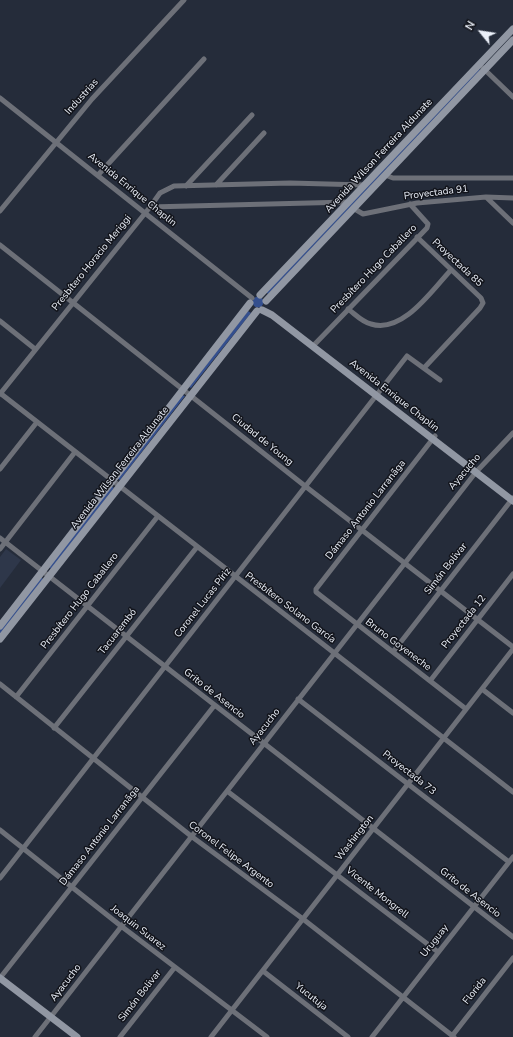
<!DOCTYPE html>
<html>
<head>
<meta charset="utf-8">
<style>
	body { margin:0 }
	#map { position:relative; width:513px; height:1037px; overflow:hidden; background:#252c3a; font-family:"Nunito Sans",sans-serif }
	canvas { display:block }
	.north { position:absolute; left:461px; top:12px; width:40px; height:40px; -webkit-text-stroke:3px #12141b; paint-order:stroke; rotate:300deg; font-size:11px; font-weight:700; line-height:16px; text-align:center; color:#eaeff8 }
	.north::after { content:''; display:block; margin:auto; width:14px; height:18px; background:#eaeff8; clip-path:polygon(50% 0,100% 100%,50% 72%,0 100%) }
</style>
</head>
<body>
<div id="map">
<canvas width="513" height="1037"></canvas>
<div class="north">N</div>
</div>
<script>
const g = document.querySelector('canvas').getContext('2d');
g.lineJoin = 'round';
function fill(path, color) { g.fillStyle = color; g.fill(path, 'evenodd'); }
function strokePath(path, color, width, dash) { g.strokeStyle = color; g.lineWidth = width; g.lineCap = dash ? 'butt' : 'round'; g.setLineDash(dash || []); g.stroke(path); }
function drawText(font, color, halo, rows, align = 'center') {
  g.font = font + ' "Nunito Sans",sans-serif'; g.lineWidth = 3; g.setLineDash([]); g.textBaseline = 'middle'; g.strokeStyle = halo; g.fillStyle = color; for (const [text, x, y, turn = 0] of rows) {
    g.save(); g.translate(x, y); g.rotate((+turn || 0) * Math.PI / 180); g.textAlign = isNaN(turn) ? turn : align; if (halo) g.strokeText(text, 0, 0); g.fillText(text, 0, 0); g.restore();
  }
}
fill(new Path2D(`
	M6,549l15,11 -21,28v-31z`), '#2e374a');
fill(new Path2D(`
	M478,68l2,2 -212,224 -2,-2z
	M252.5 302a5.5 5.5 0 1 1 11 0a5.5 5.5 0 1 1-11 0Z
	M248,311l3,2 -60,75 -2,-1z
	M182,395l3,1 -65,84 -3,-2z
	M111,486l3,2 -63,81 -2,-2z
	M41,577l2,2 -43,55v-5z`), '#344f8e');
strokePath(new Path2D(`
	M483,68l30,29
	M0,98l252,200
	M98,175l106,-116
	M385,175l8,3h120
	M216,185l48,-52
	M186,186l66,-71
	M486,197l27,1
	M150,207l10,-14 14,-7 116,-3 75,2
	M353,208l10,6 54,-11 69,-6 27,26
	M0,211l92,-112 92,-99
	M417,237l64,61 2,5 -3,5 -56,60
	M0,245l305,241 208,161
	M348,309c7,5 14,13 23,15 32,10 61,-34 80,-54
	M0,321l35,28
	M313,346l114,-118 1,-4 -18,-20
	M0,393l513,399
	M0,394l150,-187 199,-5
	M435,436l-119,153v3l150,117
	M0,469l37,-47
	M0,538l513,399
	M0,549l75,-97
	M393,652l120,-154
	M430,681l83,-107
	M0,684l191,152 112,83 151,118
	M482,689l31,24
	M16,697l142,-181
	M298,699l211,163
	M54,728l143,-181
	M227,791l211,161
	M0,830l121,96 146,111
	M0,878l407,-522 33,24
	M263,971l85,66
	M0,978l214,-272
	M452,1036l61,-78
	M35,1037l441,-565 37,-39
	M120,1037l55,-70
	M211,1037l302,-388
	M372,1037l141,-180`), '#6d7078', 5);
strokePath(new Path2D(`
	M260,295l253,-266
	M266,301l247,-261
	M262,310l10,5 241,186
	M0,626l250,-323
	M0,639l257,-328
	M0,978l77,59`), '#9197a3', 7);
drawText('10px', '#eaeff8', '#12141b', [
	["Industrias",82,97,-48],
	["Avenida Wilson Ferreira Aldunate",379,156,-47],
	["Avenida Enrique Chaplin",132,190,39],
	["Proyectada 91",436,193,-7],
	["Presbítero Horacio Meriggi",92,263,-51],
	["Proyectada 85",457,263,43],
	["Presbítero Hugo Caballero",374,269,-46],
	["Avenida Enrique Chaplin",394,396,38],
	["Ciudad de Young",262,440,39],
	["Avenida Wilson Ferreira Aldunate",120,468,-52],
	["Ayacucho",465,472,-50],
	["Dámaso Antonio Larranãga",366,510,-52],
	["Simón Bolivar",446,569,-52],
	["Presbítero Hugo Caballero",80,601,-52],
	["Coronel Lucas Píriz",203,603,-52],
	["Presbítero Solano García",290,608,37],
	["Proyectada 12",464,622,-52],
	["Tacuarembó",118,632,-52],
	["Bruno Goyeneche",398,645,37],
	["Grito de Asencio",214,694,38],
	["Ayacucho",265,727,-52],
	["Proyectada 73",409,773,38],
	["Dámaso Antonio Larranãga",100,836,-52],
	["Washington",355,838,-52],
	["Coronel Felipe Argento",231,855,37],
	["Vicente Mongrell",377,893,38],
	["Grito de Asencio",470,893,38],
	["Joaquin Suarez",138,928,38],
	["Uruguay",435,941,-52],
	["Ayacucho",66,983,-53],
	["Florida",475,991,-52],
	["Simón Bolivar",140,996,-52],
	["Yucutuja",311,997,38]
]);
</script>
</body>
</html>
